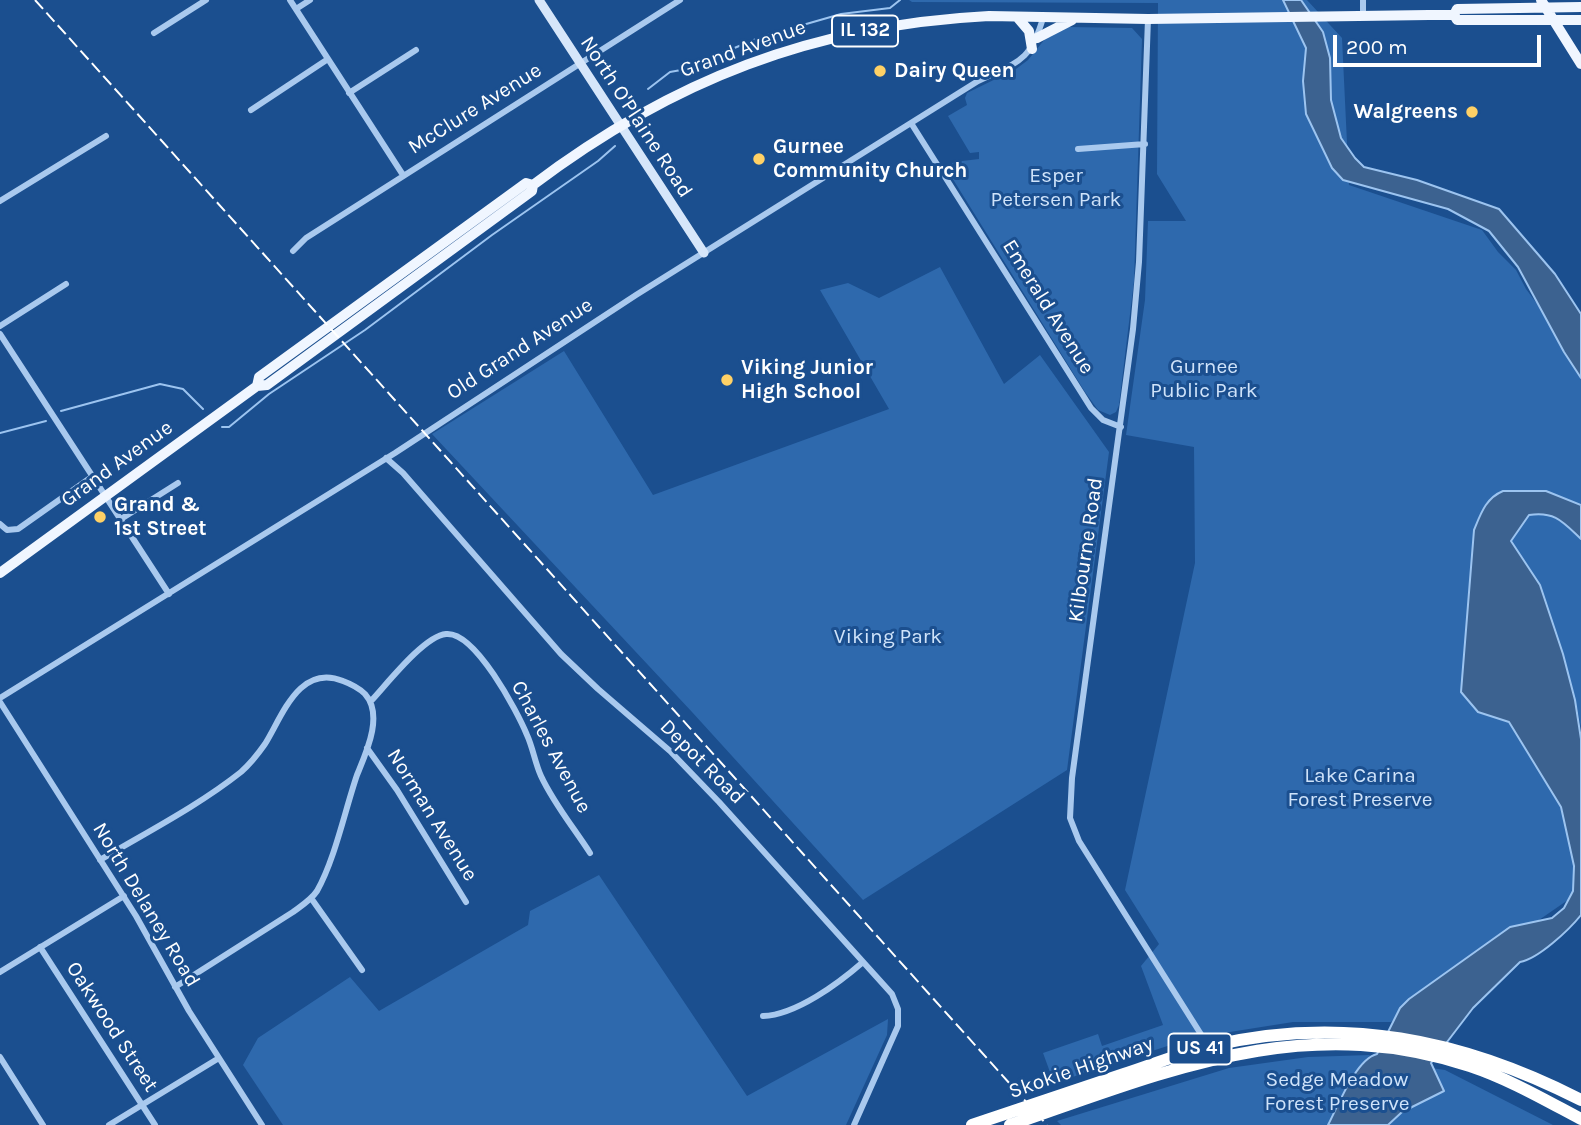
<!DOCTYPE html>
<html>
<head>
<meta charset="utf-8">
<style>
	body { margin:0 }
	#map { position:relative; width:1581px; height:1125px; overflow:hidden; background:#1b4f8f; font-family:Karla,sans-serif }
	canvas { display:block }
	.scale { position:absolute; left:1333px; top:35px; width:208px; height:32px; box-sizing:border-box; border:4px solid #fff; border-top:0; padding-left:9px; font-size:21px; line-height:24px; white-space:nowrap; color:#fff; -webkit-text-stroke:5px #1b4f8f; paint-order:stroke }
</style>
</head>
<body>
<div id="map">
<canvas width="1581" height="1125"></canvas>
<div class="scale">200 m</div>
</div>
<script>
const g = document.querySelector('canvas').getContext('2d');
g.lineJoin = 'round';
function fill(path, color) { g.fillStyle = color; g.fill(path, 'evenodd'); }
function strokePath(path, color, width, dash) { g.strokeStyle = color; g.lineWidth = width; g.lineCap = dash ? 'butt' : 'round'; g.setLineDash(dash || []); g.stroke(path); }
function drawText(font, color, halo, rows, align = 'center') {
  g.font = font + ' Karla,sans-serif'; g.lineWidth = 6; g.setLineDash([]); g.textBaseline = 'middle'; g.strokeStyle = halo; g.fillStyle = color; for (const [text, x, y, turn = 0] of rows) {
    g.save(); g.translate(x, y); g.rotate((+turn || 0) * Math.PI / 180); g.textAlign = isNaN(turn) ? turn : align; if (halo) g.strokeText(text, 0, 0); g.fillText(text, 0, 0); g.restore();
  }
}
fill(new Path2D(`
	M909,0h398l35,38 7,147 133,45 16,22 18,18 10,19 55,74v365l-4,-21 -15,13 19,171 -190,131h-98l-101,16 -138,45 -11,-30 55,-19 4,12 61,-21 -22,-59 18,-22 -34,-54 70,-327 -1,-116 -68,-12 19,-135 3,-79h38l-29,-47 1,-171 -246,-1z
	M1067,27l65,1 10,11 -8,242 -15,124 -3,7 -6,3 -12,-5 -13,-18 -139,-224 8,-6 25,-3v-7l-9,1 -22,-37 19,-11 -2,-7 2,-5 49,-24 12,-9 21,-26z
	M940,267l64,117 36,-29 69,97 -42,318 -204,130 -171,-188 -260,-278 132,-83 89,144 236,-86 -69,-119 28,-7 31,15z
	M599,875l148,221 141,-77 -1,16 -41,90h-563l-40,-60 15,-27 92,-61 29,34 149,-86 2,-14z
	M1370,1055l-2,4 77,11 108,55h-492l-4,-4 172,-53 79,-11z`), '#2e69ad');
const water = new Path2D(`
	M1283,0h18l22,32 7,26 1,42 10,38 14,20 9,9 53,13 82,29 56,65 26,40v64l-17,-26 -46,-85 -29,-36 -41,-22 -105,-29 -11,-12 -26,-54 -3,-33 3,-33z
	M1503,491h43l35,14v34c-18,-17 -26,-28 -52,-24l-18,26 29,44 23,69 12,46 6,39v176c-12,15 -43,44 -61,47l-47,46 -42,55 13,28 -42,21 -14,13h-60c10,-19 28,-66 49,-71l23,-46 9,-9 101,-72 42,-9 12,-10 9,-17 1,-25 -13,-59 -52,-85 -31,-10 -17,-20 13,-162c7,-17 12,-32 29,-39z`);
fill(water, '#3c6290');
strokePath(water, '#9cc4f0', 2);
strokePath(new Path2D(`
	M648,89l22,-17 11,-2 80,-33 80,-23 49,-6 10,-8
	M61,411l99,-27 23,5 20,20
	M222,427h7l40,-33 96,-64 127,-95 106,-74 17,-15
	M0,433l46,-12`), '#9cc4f0', 2);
strokePath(new Path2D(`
	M290,0l113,175
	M1363,0v16
	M296,9l14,-9
	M1148,19l-9,243 -6,67 -61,449 -2,40 9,23 130,206 5,11
	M154,33l52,-33
	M349,93l67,-43
	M251,110l77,-51
	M911,123l180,285 12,12 18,7
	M1078,149l67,-5
	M0,201l106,-65
	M293,251l13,-13 374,-238
	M0,326l66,-42
	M0,334l169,260
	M386,458l17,15 158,181 37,35 72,62 49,51 173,192 6,15v17l-44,99
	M121,519l57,-36
	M0,524l7,6 11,-1 75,-53
	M0,698l395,-245 241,-158 342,-214c39,-19 52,-18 65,-63
	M371,701c16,-17 53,-65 75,-67 29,-3 71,77 81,101 6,13 8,28 14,41 13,28 33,52 49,77
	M0,702l136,214 53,95 73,114
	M367,748l30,42 69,112
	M100,860c47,-28 98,-54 141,-88 9,-8 17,-18 24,-28 17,-27 34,-81 78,-63 8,3 16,7 22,13 19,21 1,59 -8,81 -12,35 -22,84 -40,116 -6,9 -16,15 -24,21l-118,75
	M311,898l51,72
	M40,947l115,178
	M0,972l124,-76
	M763,1016c33,-1 76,-33 100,-54
	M0,1057l43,68
	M109,1125l110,-67`), '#a9c9ee', 6);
strokePath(new Path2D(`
	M539,0l165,253`), '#d6e6fa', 9);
strokePath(new Path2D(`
	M1541,0l40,64
	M1454,15l3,5h124
	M1017,17l12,14 3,18
	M1037,38l35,-18
	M257,386l2,-9 267,-194 7,2
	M0,573l257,-187 10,-1 265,-194 1,-6c139,-105 281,-160 456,-169l159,3 281,-4h25l3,-6 124,-2`), '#f0f6ff', 10);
strokePath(new Path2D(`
	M972,1125c51,-17 101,-34 152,-51 28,-9 57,-21 86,-28 132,-31 252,-7 371,54
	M1010,1125c157,-54 293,-114 460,-59 39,13 75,34 111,53`), '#fff', 12);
strokePath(new Path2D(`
	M35,0l1012,1125`), '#fff', 2, [12, 5]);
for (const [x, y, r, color] of [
	[880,71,7,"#ffd166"],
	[1472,112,7,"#ffd166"],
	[759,159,7,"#ffd166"],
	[727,380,7,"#ffd166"],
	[100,517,7,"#ffd166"]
]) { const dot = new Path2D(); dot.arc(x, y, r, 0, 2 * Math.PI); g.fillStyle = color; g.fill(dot); strokePath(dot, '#1b4f8f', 2.5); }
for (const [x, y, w] of [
	[865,31,66],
	[1200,1049,63]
]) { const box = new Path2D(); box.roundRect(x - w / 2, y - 15.5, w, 31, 5); g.fillStyle = '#1b4f8f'; g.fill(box); strokePath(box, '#fff', 2); }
drawText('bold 19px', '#fff', null, [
	["IL 132",865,31],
	["US 41",1200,1049]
]);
drawText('21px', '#fff', '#1b4f8f', [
	["Grand Avenue",743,49,-20],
	["McClure Avenue",475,109,-32],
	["North O'Plaine Road",636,117,57],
	["Emerald Avenue",1048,307,58],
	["Old Grand Avenue",520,349,-33],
	["Grand Avenue",117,464,-36],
	["Kilbourne Road",1086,550,-82],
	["Charles Avenue",551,747,62],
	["Depot Road",702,762,45],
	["Norman Avenue",432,815,58],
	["North Delaney Road",146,905,59],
	["Oakwood Street",112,1027,57],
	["Skokie Highway",1081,1068,-19]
]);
drawText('bold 21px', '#fff', '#1b4f8f', [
	["Dairy Queen",894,71],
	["Walgreens",1458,112,"right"],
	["Gurnee",773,147],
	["Community Church",773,171],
	["Viking Junior",741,368],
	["High School",741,392],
	["Grand &",114,505],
	["1st Street",114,529]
], 'left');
drawText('21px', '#cfe3fa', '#1b4f8f', [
	["Esper",1056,176],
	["Petersen Park",1056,200],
	["Gurnee",1204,367],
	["Public Park",1204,391],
	["Viking Park",888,637],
	["Lake Carina",1360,776],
	["Forest Preserve",1360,800],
	["Sedge Meadow",1337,1080],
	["Forest Preserve",1337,1104]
]);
</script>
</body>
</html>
